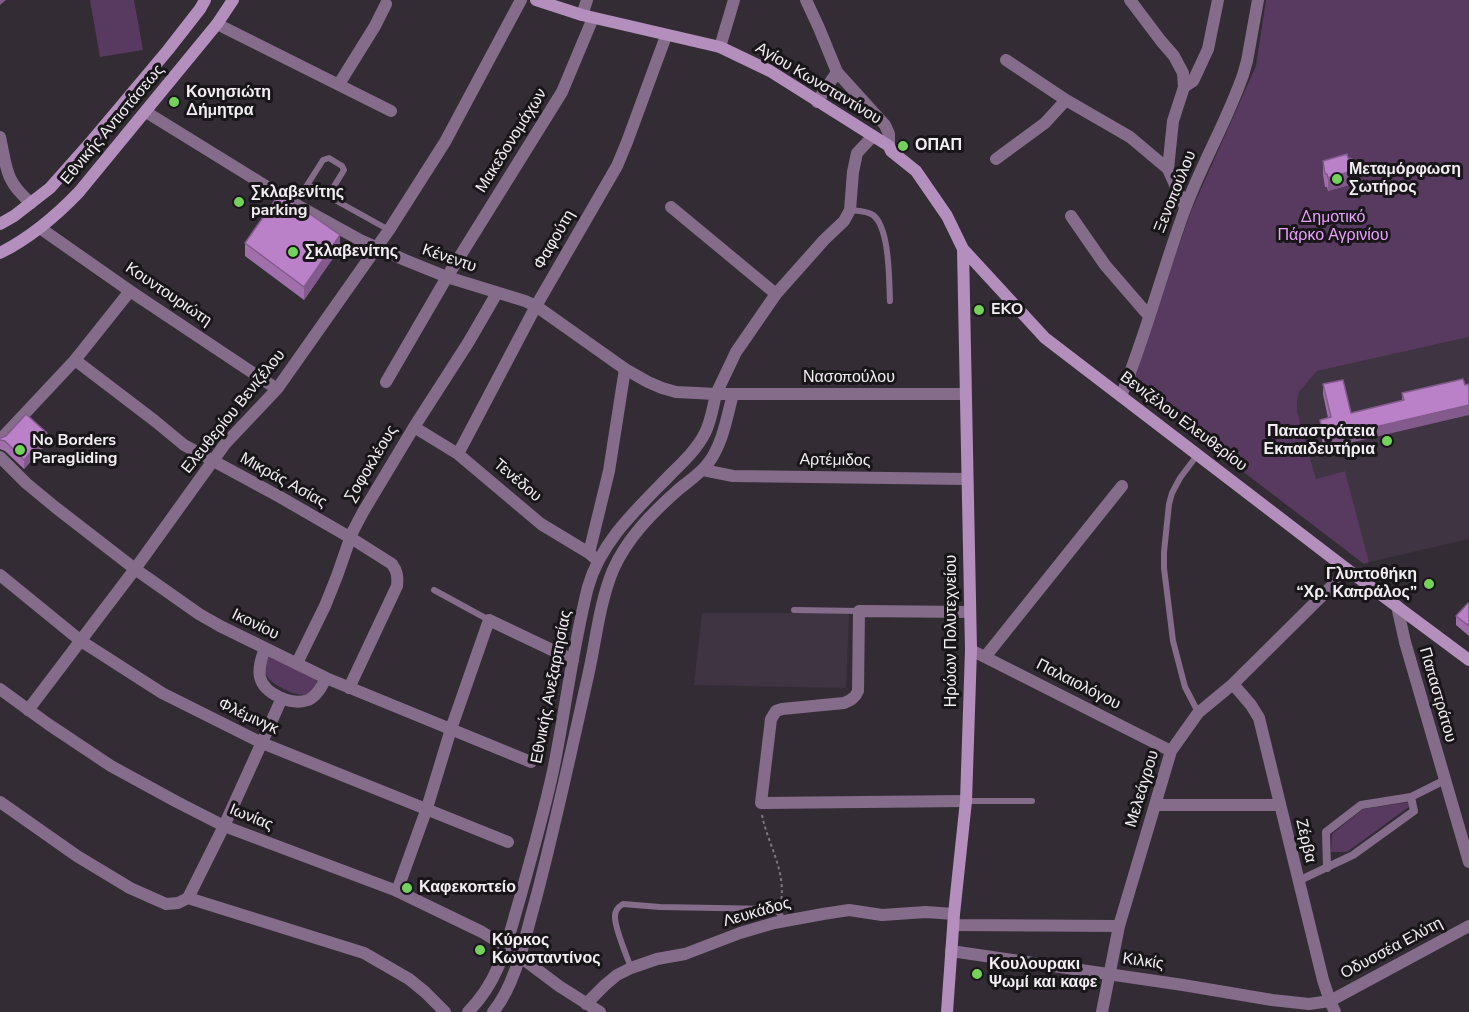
<!DOCTYPE html>
<html>
<head>
<meta charset="utf-8">
<style>
	body { margin:0 }
	canvas { display:block; background:#332c34 }
</style>
</head>
<body>
<canvas width="1469" height="1012"></canvas>
<script>
const g = document.querySelector('canvas').getContext('2d');
g.lineJoin = 'round';
function fill(path, color) { g.fillStyle = color; g.fill(path, 'evenodd'); }
function strokePath(path, color, width, dash) { g.strokeStyle = color; g.lineWidth = width; g.lineCap = dash ? 'butt' : 'round'; g.setLineDash(dash || []); g.stroke(path); }
function drawText(font, color, halo, rows, align = 'center') {
  g.font = font + ' "Nunito Sans",sans-serif'; g.lineWidth = 6; g.setLineDash([]); g.textBaseline = 'middle'; g.strokeStyle = halo; g.fillStyle = color; for (const [text, x, y, turn = 0] of rows) {
    g.save(); g.translate(x, y); g.rotate((+turn || 0) * Math.PI / 180); g.textAlign = isNaN(turn) ? turn : align; if (halo) g.strokeText(text, 0, 0); g.fillText(text, 0, 0); g.restore();
  }
}
fill(new Path2D(`
	M1469,337v202l-100,23 -24,-91 -29,8 -19,-68v-11l2,-8 18,-21z
	M702,613h147l-3,75 -152,-3z`), '#3f3441');
fill(new Path2D(`
	M90,0h44l9,50 -43,7z
	M1266,0h203v337l-152,34 -18,21 -2,8v11l19,68 29,-8 24,91 -5,2 -229,-175 -6,-7 63,-173 64,-143z
	M268,656l49,24c-1,5 -2,10 -7,13 -10,6 -33,-6 -40,-13 -3,-3 -4,-6 -6,-9z
	M1409,802l1,4 -63,46h-16l1,-18 31,-25z`), '#583960');
strokePath(new Path2D(`
	M762,815c6,30 24,55 19,87`), '#7d767e', 2, [3, 3]);
strokePath(new Path2D(`
	M308,185l81,45
	M295,204l28,-44 6,-2 13,8 2,4 -16,26
	M850,210c8,1 17,1 23,5 17,13 16,66 17,86
	M1198,454l-18,24 -8,15 -3,11 -5,48v16l9,73 12,46 13,25
	M434,590l55,30
	M794,610l65,1
	M966,801h66
	M631,968c-4,-12 -17,-41 -16,-52 0,-6 3,-9 8,-12l37,3 112,2 5,1 7,11`), '#846c8a', 6);
strokePath(new Path2D(`
	M1327,868l-1,-36 35,-27 50,-8 34,-17
	M1298,881l55,-26 61,-44 -3,-14`), '#846c8a', 8);
strokePath(new Path2D(`
	M806,0l13,28 18,44 48,53 4,9v12
	M1130,0l31,41 13,15 9,17 1,14 -11,34 -5,48 17,38
	M582,15l5,-15
	M217,24l174,87
	M720,47l14,-47
	M1006,60l60,40 64,37 38,32
	M339,84l36,-58 11,-22
	M1184,87l9,-6 2,-4 13,-28 10,-49
	M817,102l20,-30
	M0,137c7,32 5,44 31,66
	M996,159l49,-36 21,-23
	M671,207l105,87
	M1071,216l34,49 44,51
	M40,228l90,63 147,98
	M75,360l80,61 29,24 96,52 71,41 41,26c5,7 6,12 5,22l-48,102
	M386,382l61,-105 115,-185 31,-74
	M716,394l20,-42 40,-58 48,-54 20,-19 6,-11 3,-38 4,-19 16,-17
	M1121,396c25,-61 41,-125 64,-187 17,-46 42,-88 58,-134l4,-14 11,-61
	M414,427l44,27 83,70 48,29 9,8
	M0,440l75,-80 55,-69
	M458,454l78,-148 81,-140 10,-24 39,-106
	M0,457l26,26 29,24 80,62 64,45 21,12 106,52 205,84
	M703,470l30,6 234,3
	M589,553l20,-82 16,-102
	M0,575l81,66 81,52 100,50 246,99
	M265,648c-3,9 -7,19 -5,29 4,17 32,29 48,23 9,-4 14,-14 18,-22
	M971,650l200,101
	M985,657l137,-171
	M297,663l28,-57 12,-30 15,-43 11,-21 51,-85 54,-84 29,-50
	M1233,684l18,21 8,13 64,262 7,21 5,11
	M28,710l107,-141 90,-125 52,-55 112,-159 56,-88 76,-142
	M966,801l-205,2 10,-84 5,-8 6,-2 62,-6c7,-3 11,-5 14,-12l1,-80 111,1
	M0,802l77,54 53,32 36,16 12,-1 10,-5
	M1156,805h124
	M397,891l30,-83 24,-79 38,-109 84,40
	M188,898l176,55 45,26 16,13 20,20
	M188,898l36,-72 58,-128
	M954,925l165,1
	M519,956l40,30 41,26
	M586,1004l19,-19 12,-10 14,-7 26,-9 28,-5 55,-21 34,-10 49,-9 26,-4 33,5 44,-3 28,2
	M1102,1012l17,-86 52,-175 27,-38 35,-29 115,-114`), '#846c8a', 12);
strokePath(new Path2D(`
	M146,112l149,92 65,36 45,20 42,17 78,24 11,5 89,63 23,13 14,6 14,4 40,2h249
	M1397,606l8,36 64,220
	M0,689l48,35 63,42 66,36 47,24 173,65 85,41 29,18
	M951,951l232,34 89,15 37,4 21,-3 139,-75
	M468,1012c33,-33 39,-71 52,-114 12,-44 25,-88 34,-132 12,-60 19,-120 34,-179 13,-46 50,-79 82,-112 13,-13 27,-26 35,-42 6,-12 8,-26 11,-39
	M493,1012c23,-28 32,-75 42,-110 20,-75 36,-150 53,-226 8,-35 11,-72 25,-106 14,-32 40,-58 66,-81 10,-8 22,-16 30,-27 14,-19 18,-46 24,-68`), '#846c8a', 12);
strokePath(new Path2D(`
	M536,0l46,15 138,32 50,24 119,75 2,5 25,20 31,45 16,33 82,89 303,232 121,90
	M0,224l14,-8 36,-28 39,-44 79,-94 32,-41 5,-9
	M0,253c30,-15 55,-36 79,-61l138,-168 16,-24
	M947,1012l7,-98 12,-113 5,-151 -8,-401`), '#b48ebd', 12);
fill(new Path2D(`
	M1323,161l29,23 -24,7 -1,-4h-2l-2,-13z
	M245,243l95,5 -36,52 -59,-44z
	M1463,379l-139,70 -4,-19v-10l8,-2 -5,-24v-10l28,29 51,-12v-8z
	M0,438l47,5 -23,26 -19,-18 -5,-2z
	M1469,604v32l-13,-11v-9z`), '#a06fac');
fill(new Path2D(`
	M0,0h6l-6,5z
	M1352,159v25l-24,7v-13z
	M340,235v13l-36,52v-13z
	M1469,405v10l-145,34v-10z
	M47,433v10l-23,26v-9z`), '#825a8c');
const building = new Path2D(`
	M1347,154l1,4 4,1v12l-24,7 -1,-4h-2l-2,-13z
	M280,193l60,42 -36,52 -59,-44z
	M1463,379l2,6 4,-1v21l-145,34 -4,-19 11,-3 -8,-33 20,-4 8,33 53,-13 -2,-7z
	M26,414l21,19 -23,27 -19,-19 -5,-1v-2l6,-2z
	M1468,603l1,1v22l-13,-10z`);
fill(building, '#ba81c8');
strokePath(building, '#825a8c', 1.5);
for (const [x, y, r, color] of [
	[174,102,6,"#74d25b"],
	[903,146,6,"#74d25b"],
	[1337,179,6,"#74d25b"],
	[239,202,6,"#74d25b"],
	[293,252,6,"#74d25b"],
	[979,310,6,"#74d25b"],
	[1387,441,6,"#74d25b"],
	[20,450,6,"#74d25b"],
	[1429,584,6,"#74d25b"],
	[407,888,6,"#74d25b"],
	[480,950,6,"#74d25b"],
	[977,974,6,"#74d25b"]
]) { const dot = new Path2D(); dot.arc(x, y, r, 0, 2 * Math.PI); g.fillStyle = color; g.fill(dot); strokePath(dot, '#191619', 2); }
drawText('16px', '#f3eef4', '#191619', [
	["Αγίου Κωνσταντίνου",818,84,31],
	["Εθνικής Αντιστάσεως",113,125,-50],
	["Μακεδονομάχων",512,141,-58],
	["Ξενοπούλου",1176,192,-68],
	["Φαφούτη",555,240,-60],
	["Κένεντυ",449,259,19],
	["Κουντουριώτη",168,295,34],
	["Νασοπούλου",849,378],
	["Ελευθερίου Βενιζέλου",234,412,-51],
	["Βενιζέλου Ελευθερίου",1183,422,37],
	["Αρτέμιδος",835,461,1],
	["Σοφοκλέους",372,464,-59],
	["Μικράς Ασίας",283,481,29],
	["Τενέδου",517,481,40],
	["Ικονίου",255,625,26],
	["Ηρώων Πολυτεχνείου",952,631,-90],
	["Παλαιολόγου",1078,685,27],
	["Εθνικής Ανεξαρτησίας",552,687,-79],
	["Παπαστράτου",1437,695,74],
	["Φλέμινγκ",248,717,25],
	["Μελεάγρου",1143,789,-73],
	["Ιωνίας",251,818,22],
	["Ζέρβα",1305,841,77],
	["Λευκάδος",757,913,-16],
	["Οδυσσέα Ελύτη",1392,949,-28],
	["Κιλκίς",1143,962,8]
]);
drawText('bold 16px', '#f3eef4', '#191619', [
	["Κονησιώτη",186,93],
	["Δήμητρα",186,111],
	["ΟΠΑΠ",915,146],
	["Μεταμόρφωση",1349,170],
	["Σωτήρος",1349,188],
	["Σκλαβενίτης",251,193],
	["parking",251,211],
	["Σκλαβενίτης",305,252],
	["EKO",991,310],
	["Παπαστράτεια",1375,432,"right"],
	["Εκπαιδευτήρια",1375,450,"right"],
	["No Borders",32,441],
	["Paragliding",32,459],
	["Γλυπτοθήκη",1417,575,"right"],
	["“Χρ. Καπράλος”",1417,593,"right"],
	["Καφεκοπτείο",419,888],
	["Κύρκος",492,941],
	["Κωνσταντίνος",492,959],
	["Κουλουρακι",989,965],
	["Ψωμί και καφε",989,983]
], 'left');
drawText('16px', '#eaa0fd', '#191619', [
	["Δημοτικό",1333,218],
	["Πάρκο Αγρινίου",1333,236]
]);
</script>
</body>
</html>
